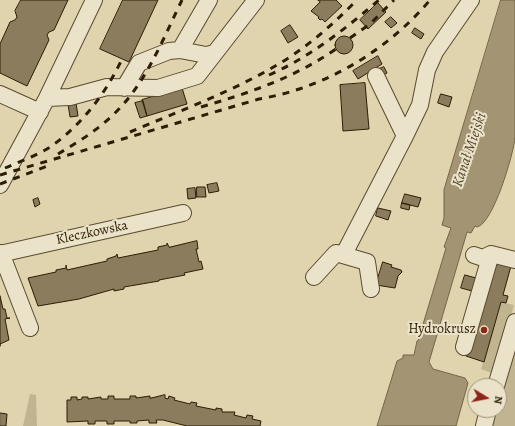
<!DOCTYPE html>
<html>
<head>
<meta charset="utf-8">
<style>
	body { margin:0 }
	#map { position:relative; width:515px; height:426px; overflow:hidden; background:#dfd4ae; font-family:Alegreya,serif }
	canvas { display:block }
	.north { position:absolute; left:467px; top:378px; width:40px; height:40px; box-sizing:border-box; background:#eae3ca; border:1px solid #9f937b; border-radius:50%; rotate:100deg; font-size:11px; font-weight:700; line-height:16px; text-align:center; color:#2e1c04 }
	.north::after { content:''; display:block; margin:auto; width:14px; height:18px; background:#8f2418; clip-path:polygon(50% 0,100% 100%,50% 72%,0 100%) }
</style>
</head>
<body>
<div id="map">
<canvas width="515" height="426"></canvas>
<div class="north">N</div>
</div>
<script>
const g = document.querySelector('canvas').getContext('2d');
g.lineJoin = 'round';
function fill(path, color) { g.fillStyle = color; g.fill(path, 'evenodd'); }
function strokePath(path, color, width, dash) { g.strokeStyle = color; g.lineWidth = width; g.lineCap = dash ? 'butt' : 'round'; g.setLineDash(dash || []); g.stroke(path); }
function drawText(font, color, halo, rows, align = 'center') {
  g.font = font + ' Alegreya,serif'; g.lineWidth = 4; g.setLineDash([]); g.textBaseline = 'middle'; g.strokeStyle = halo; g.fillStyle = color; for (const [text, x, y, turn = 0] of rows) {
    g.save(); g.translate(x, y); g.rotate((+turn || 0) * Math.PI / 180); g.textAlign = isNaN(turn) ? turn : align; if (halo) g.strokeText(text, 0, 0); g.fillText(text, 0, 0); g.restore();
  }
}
fill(new Path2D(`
	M501,302l13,3 -20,69 -13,-5z
	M515,342v84h-25l5,-16h4v-14z
	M30,394l6,1 1,31h-14z`), '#c1b591');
const water = new Path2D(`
	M501,0h14c0,45 0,92 0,137 -1,16 -22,87 -38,90l-2,-1 -4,7 -4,-1 -38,130 4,7 32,9 3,5 -12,43h-79l20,-65 6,-3v-3h11l3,-14h1l28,-93 -2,-1 7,-19 -9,-3 2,-7v-28z`);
fill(water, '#a39574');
strokePath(water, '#746547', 1);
const building = new Path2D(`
	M21,0h47l-14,30 -5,2 -2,3 2,5 -22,46 -27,-13v-29l10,-22 5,-2 2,-3 -2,-6z
	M123,0h35l-29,62 -29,-13z
	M318,0h18l6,6 -17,16 -3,-3 -2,1 -2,-2 1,-1 -8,-6 9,-9z
	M378,3l8,9 -18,17 -8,-9z
	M391,17l6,6 -6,5 -6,-6z
	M290,25l8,12 -10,6 -7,-12z
	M415,28l9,6 -3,5 -9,-6z
	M335 45a9 9 0 1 1 18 0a9 9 0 1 1-18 0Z
	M378,56l4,8 -24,15 -5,-8z
	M384,67l3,6 -4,2 -4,-6z
	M365,83l4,46 -26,2 -3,-46z
	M182,88l5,16 -40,12 -5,-16z
	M441,94l11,3 -3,10 -11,-4z
	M83,99v3l-7,1 2,13 -8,1 -2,-13z
	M143,101l4,15 -7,2 -5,-15z
	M217,183l2,8 -10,2 -2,-8z
	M197,187h8l1,10h-9z
	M195,188l1,10 -8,1 -1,-10z
	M405,194l16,4 -3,9 -16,-4z
	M38,198l2,6 -5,3 -2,-7z
	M402,203l8,2 -1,5 -8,-2z
	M378,208l13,3 -3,9 -12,-4z
	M197,241l1,8h-2l3,13 2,-1 2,8 -19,4 1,2 -26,5v1l-35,6v2l-10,2v-2l-35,10 -41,7 -10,-28 28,-6v-2l10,-2v-3l1,5 40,-9v-2l9,-3 1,-2 1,4 40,-8v-3l9,-2v-2l2,4z
	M494,261l17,5 -8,29 5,1 -2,7 -5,-1 -17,60 -18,-6z
	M383,262l9,3 -1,2 10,3 1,2 -4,4 -3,12 -19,-3z
	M465,275l11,3 -4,13 -11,-3z
	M0,296l3,13h2l2,9h3l-5,1 4,21 -9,4v2z
	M165,395v3l3,1 1,-3 6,2 -1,2 16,4 1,-2 6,1 -1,3 20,4v-2l6,1v3h13l-1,3 12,3 1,-3 6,1 -1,3 9,2 -1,5h-73l-24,-6h-7l1,3h-8v-3l-12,1v2h-7v-2h-16v3h-7v-3h-12v3h-7v-3l-21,1v-22h4v-3h6v3l5,-1v-2h6v2l13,-2v2h7v-3h6v3h16v-3h6v2l14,-2v2z
	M0,413l7,1 -1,12h-6z`);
fill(building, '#8a7c5c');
strokePath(building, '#2e1c04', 1);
const minor = new Path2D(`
	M180,50l26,5 9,-2
	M124,88l15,-25 30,-12 11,-1 29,-50
	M0,94l40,18
	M47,98l23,-1 37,-10 51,1 39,-12 59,-76
	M405,136l15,-31 7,-35 8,-18 36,-52
	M0,185l47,-87 47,-98
	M1,253l29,75
	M0,254l183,-41
	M344,254l61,-118 -29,-60
	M474,255l9,3 8,-4
	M314,277l22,-24 31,9 4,27
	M464,347l27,-93 24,6
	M496,386l19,-64
	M484,426l4,-16`);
strokePath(minor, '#5a4a2e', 18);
strokePath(minor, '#eae3ca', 16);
strokePath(new Path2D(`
	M350,38l20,-14 24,-24
	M269,75c41,-18 76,-46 110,-75
	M201,107c48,-14 93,-29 135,-58
	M130,132c54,-23 123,-48 170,-82 21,-15 39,-32 57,-50
	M58,154c20,-12 40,-24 57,-41 31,-30 48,-74 67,-113
	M5,168c16,-7 34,-13 48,-23 30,-22 53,-52 69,-86
	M0,175l259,-76c66,-11 128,-48 171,-99
	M0,184l50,-19`), '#2e1c04', 3, [7, 7]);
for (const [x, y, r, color] of [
	[484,330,4,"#8f2418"]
]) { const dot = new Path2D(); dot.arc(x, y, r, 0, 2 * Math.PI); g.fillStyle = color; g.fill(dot); strokePath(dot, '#eae3ca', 1.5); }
drawText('14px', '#2e1c04', '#eae3ca', [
	["Kleczkowska",92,233,-12]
]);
drawText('14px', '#2e1c04', '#eae3ca', [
	["Hydrokrusz",476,330]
], 'right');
drawText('italic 15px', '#57462b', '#eae3ca', [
	["Kanał Miejski",470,150,-71]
]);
</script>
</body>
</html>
